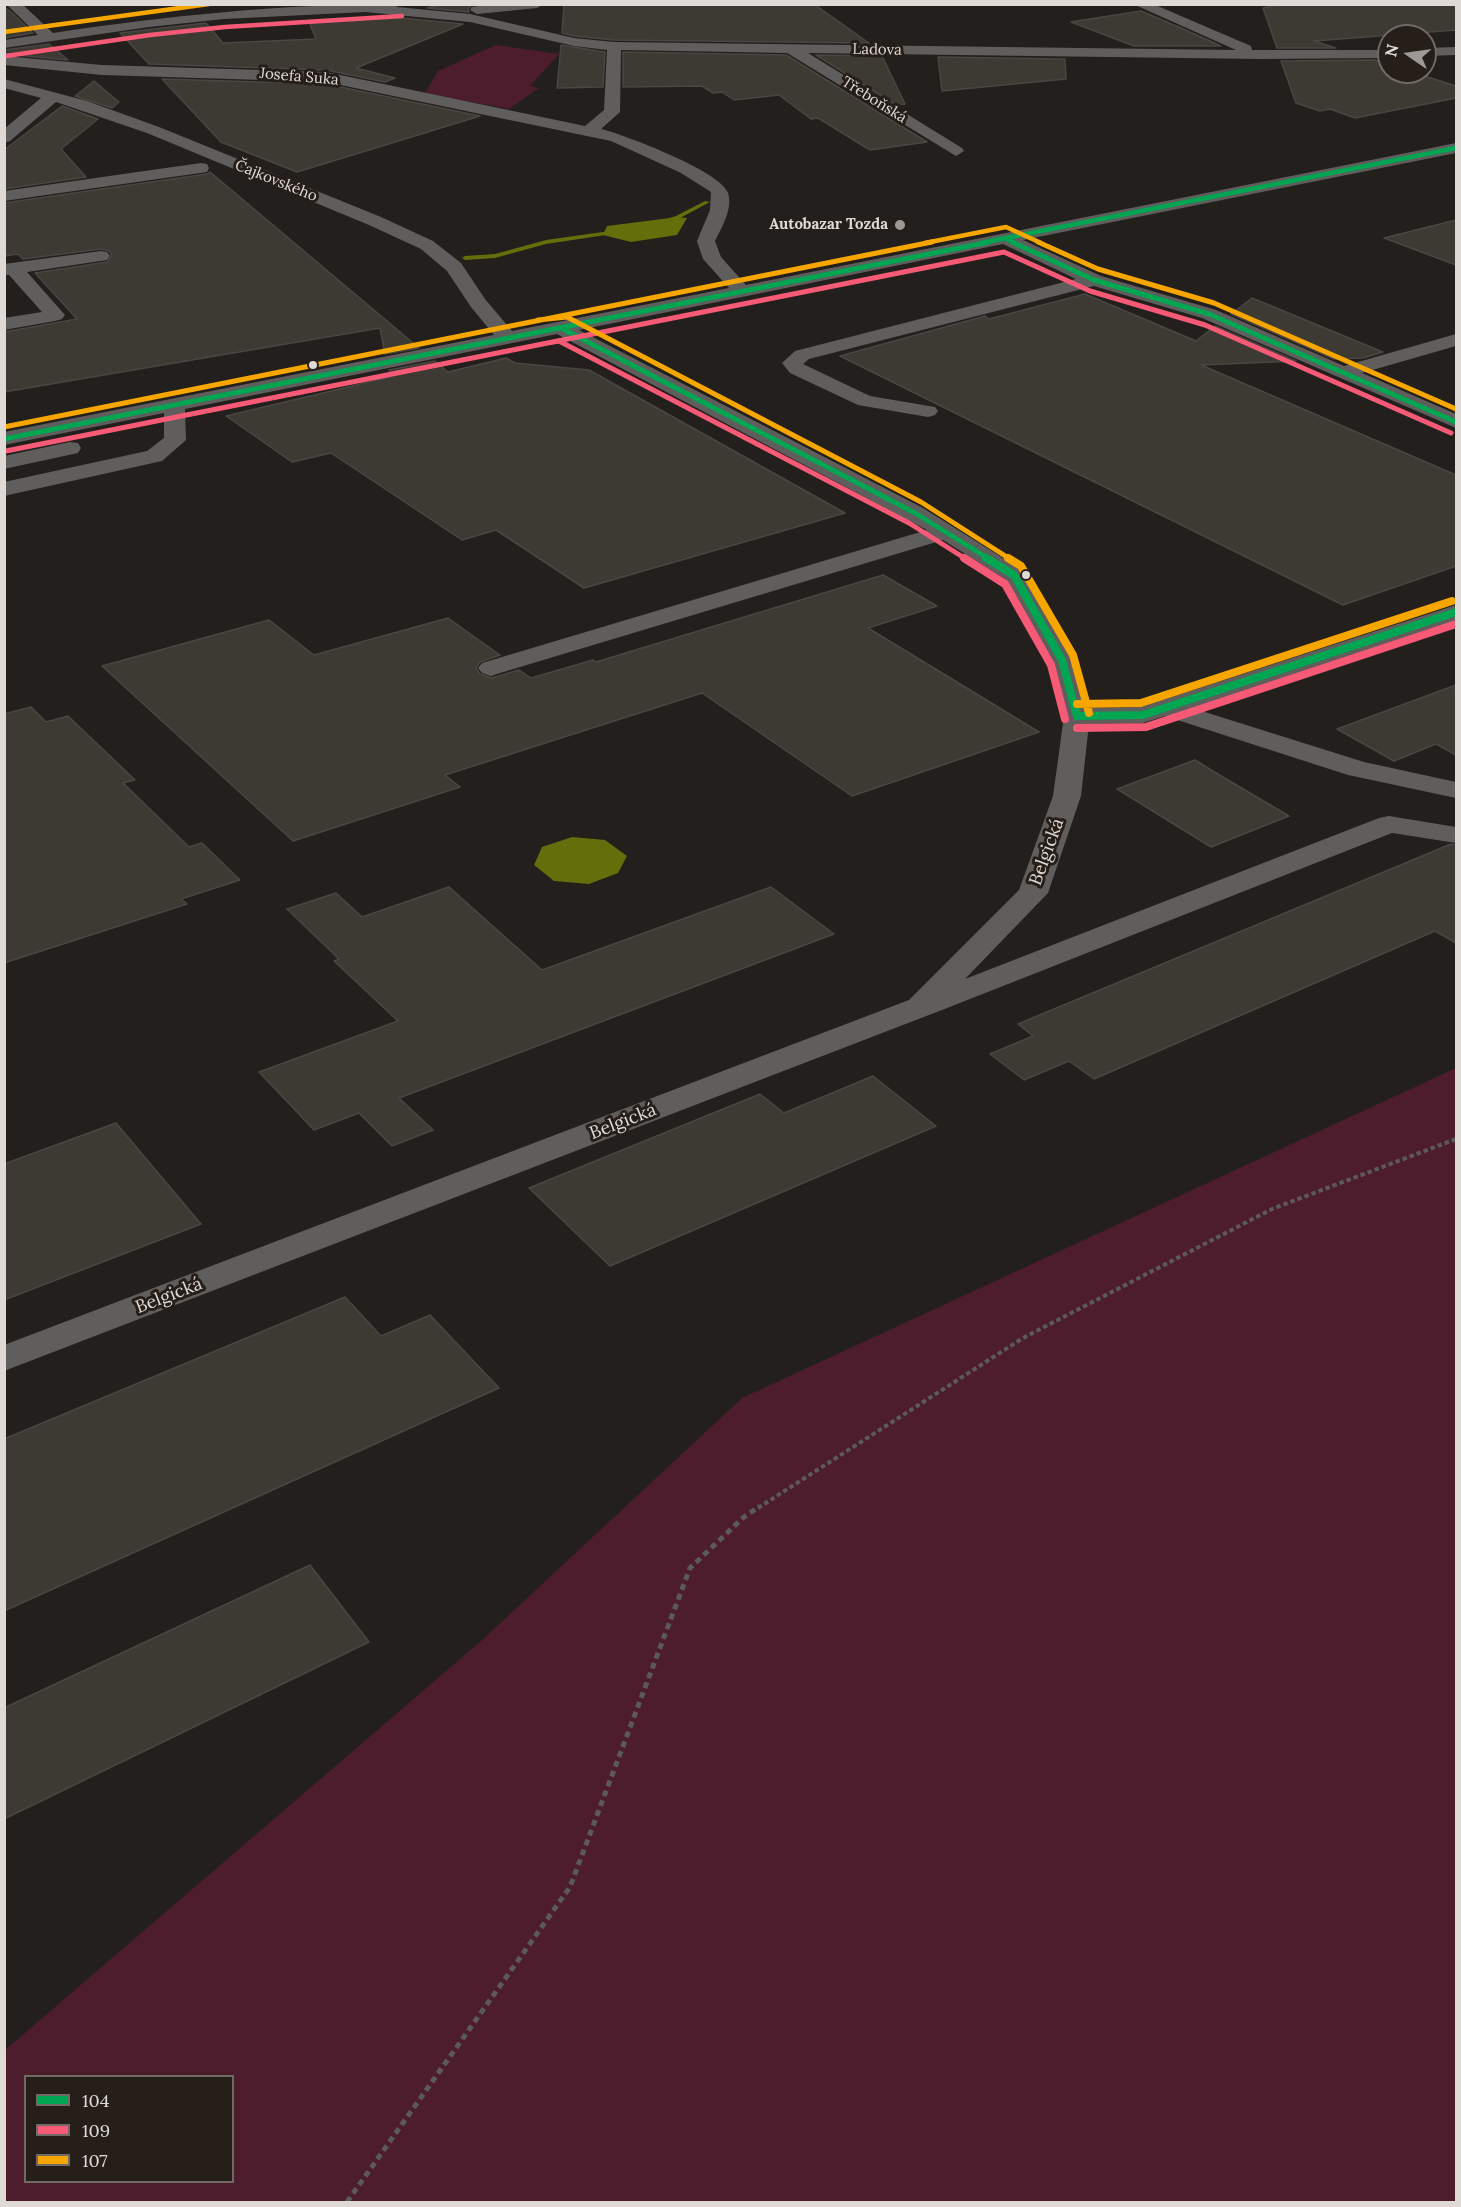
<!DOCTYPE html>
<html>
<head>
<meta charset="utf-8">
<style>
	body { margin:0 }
	#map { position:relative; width:1461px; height:2207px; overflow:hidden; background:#221f1c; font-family:Lora,serif }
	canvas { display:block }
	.frame { position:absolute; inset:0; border:6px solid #e0dad7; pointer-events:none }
	.legend { position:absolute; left:24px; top:2075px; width:210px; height:108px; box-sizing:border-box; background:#251e19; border:2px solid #706965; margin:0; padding:8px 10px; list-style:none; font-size:18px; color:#e0dad7 }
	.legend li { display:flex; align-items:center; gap:12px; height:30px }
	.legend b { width:30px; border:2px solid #706965 }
	.north { position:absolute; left:1377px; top:24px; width:60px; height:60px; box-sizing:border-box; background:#251e19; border:2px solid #706965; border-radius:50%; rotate:283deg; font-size:16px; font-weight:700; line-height:24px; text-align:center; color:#e0dad7 }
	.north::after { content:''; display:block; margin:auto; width:21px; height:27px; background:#9e9996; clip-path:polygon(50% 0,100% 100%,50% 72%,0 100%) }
</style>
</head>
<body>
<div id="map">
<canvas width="1461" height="2207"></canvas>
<div class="frame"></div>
<ul class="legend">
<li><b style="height:8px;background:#00a651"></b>104</li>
<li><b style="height:8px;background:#f75a77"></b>109</li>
<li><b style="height:8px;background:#f7a600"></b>107</li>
</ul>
<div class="north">N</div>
</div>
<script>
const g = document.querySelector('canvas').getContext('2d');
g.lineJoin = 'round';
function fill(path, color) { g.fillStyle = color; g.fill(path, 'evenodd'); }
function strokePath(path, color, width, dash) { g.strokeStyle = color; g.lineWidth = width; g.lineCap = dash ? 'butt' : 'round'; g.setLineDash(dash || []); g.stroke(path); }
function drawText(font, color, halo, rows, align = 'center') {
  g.font = font + ' Lora,serif'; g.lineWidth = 6; g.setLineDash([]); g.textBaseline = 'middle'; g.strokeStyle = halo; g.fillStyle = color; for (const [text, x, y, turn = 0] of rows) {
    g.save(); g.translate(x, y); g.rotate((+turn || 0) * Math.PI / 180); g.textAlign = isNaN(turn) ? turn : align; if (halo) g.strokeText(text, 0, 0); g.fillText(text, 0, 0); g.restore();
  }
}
fill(new Path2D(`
	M496,45l63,9 -29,32 9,2 -30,21 -84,-16 13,-22z
	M1456,1068v1134h-1451v-152l476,-409 261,-243zM26,2076h206v106h-206z`), '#4d1d2d');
fill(new Path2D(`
	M678,217l9,1 -10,17 -46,7 -28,-7 4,-9z
	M572,837l33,3 22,16 -9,17 -29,11 -35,-3 -20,-16 8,-18z`), '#646e0a');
fill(new Path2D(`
	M705,201l5,1 -30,16 -17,5 -3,-2 16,-5z
	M617,230l2,1v2l-73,11 -51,14 -30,2 -3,-2 3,-2 30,-2 51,-14z`), '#646e0a');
const building = new Path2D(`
	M444,4h29l-5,5 1,3 -42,-4z
	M564,4h250l55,39 -255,-3 -40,-4 -12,-3z
	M1283,4h173v26l-142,11 22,7h-59l-14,-40z
	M4,7l7,5 22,21 -29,5z
	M1141,11l40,17 40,18h-87l-63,-24z
	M381,16l82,8 -107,44 39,10 -10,4 -59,-12 -177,-6 -29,-31 86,-10 17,20 93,-4 -7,-17 45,-1z
	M49,44l19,16 -64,-6v-4z
	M561,45l44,7 -2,35 -46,1z
	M623,52l163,3 141,87 -57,8 -52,-32 -7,1 -32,-24 -45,5 -12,-8 -9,1 -11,-7 -79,1z
	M816,55l66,1 23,48 -9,1z
	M938,57l127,2 1,20 -124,12z
	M1375,60l14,5v7h23l44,14v12l-101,20 -25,-9 -10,2 -24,-8 -15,-42z
	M162,79l164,5 154,32 -183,56 -76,-30z
	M94,81l25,21 -7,6 -37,-12z
	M62,106l36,13 -37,30 25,28 -82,12v-39z
	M210,172l209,176 -34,6 -5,-26 -376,64v-60l73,-13 -42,-46 72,-11 5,-6 -3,-5 -8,-2 -78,10 -5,-5 -14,2v-53l203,-29z
	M1456,220v45l-72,-27z
	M1085,294l111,47 19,-15 81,35 -95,4 255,110v91l-113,39 -503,-249 145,-40 4,3z
	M1252,298l131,54 -20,6 -29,1 -103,-45z
	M506,358l9,5 74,7 256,143 -261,75 -88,-58 -34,10 -131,-87 -39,9 -66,-46 164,-39 -1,-7 46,-9 13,11z
	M883,575l54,31 -69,22 171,104 -187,64 -150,-103 -257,82 15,12 -167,54 -191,-175 167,-46 45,35 134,-37 52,37 -20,7 -4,6 4,6 12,4 27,-8 12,8 62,-18 3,2z
	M1456,685v70l-20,-11 -42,17 -57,-32z
	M31,707l15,15 22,-6 67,64 -12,3 66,64 13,-4 38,37 -59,19 6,5 -183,59v-249z
	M1195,760l21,13 73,43 -78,31 -94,-58z
	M1451,844l5,1v98l-21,-12 -341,148 -25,-18 -45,19 -34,-26 43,-18 -15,-12z
	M449,887l93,83 229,-83 63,47 -435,164 34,32 -41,16 -33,-33 -45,17 -55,-58 139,-51 -64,-60 5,-2 -52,-50 49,-16 26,24z
	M873,1076l63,50 -326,140 -81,-78 231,-94 24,19z
	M116,1123l85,101 -197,76v-136z
	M345,1297l36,39 49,-21 69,73 -495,223v-172z
	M310,1565l59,77 -365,177v-111z`);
fill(building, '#3d3a33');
strokePath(building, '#494643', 1.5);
strokePath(new Path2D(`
	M758,1508l265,-170 249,-129 184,-70`), '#5c5a59', 4, [4.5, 3]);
strokePath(new Path2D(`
	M347,2202l223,-315 120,-319 54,-51 16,-11`), '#5c5a59', 5, [6, 4.5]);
fill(new Path2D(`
	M6,4h16l31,29c114,-17 227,-29 343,-29l1,3 73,7 104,24 40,4 622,8 -103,-46h20l98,42 1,4h137v8l-128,1 -453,-6 154,95 2,3 -8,5 -169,-103 -166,-3 -1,62 -19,17c22,5 121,43 127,64 5,16 -6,34 -13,48l6,16 25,28 710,-142v10l-433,87 78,36 115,34 128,56 112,-32v12l-94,27 94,41v14l-254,-110 -108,-32 -285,73 -6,5 67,32 65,11 3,4 -3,4 -7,2 -70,-12 -68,-32 -8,-10 13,-12 281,-72 -73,-35 -424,86 344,178 99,62 53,90 13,48 53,-1 315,-102v15l-264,88 172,54 92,20v16l-108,-23 -183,-59 -22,7 -54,1 -8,72 -33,97 -83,86 414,-161 10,-2 67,11v16l-64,-10 -450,177 -938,361v-26l905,-345 110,-110 34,-94 11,-80 -15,-56 -44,-81 -62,-39 -443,133 -9,3 -9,-3 -4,-5 4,-5 445,-133 -370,-196 -372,75 1,31 -24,21 -158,35v-14l143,-31 17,-13v-25l-160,32v-13l490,-97 -23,-28 -24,-36 -26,-22 -52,-24 -222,-92 -91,-31 -46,39 -6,2v-14l37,-31 -37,-10v-9l83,22 72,26 222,90 52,24 28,22 24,36 27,32 217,-43 -26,-29 -6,-18 13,-31 1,-18 -30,-19 -70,-32 -285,-59 -224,-7 -98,-10v-9l98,9 224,7 259,54 19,-16 3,-60 -33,-4 -104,-24 -105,-10 -141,7 -75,8 -145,21v-8l34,-5z
	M490,4h54l-7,4 -60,6 -7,-4 2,-3z
	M1456,47v8l-31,1v-8z
	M201,163l6,1 2,4 -2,4 -203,29v-10z
	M101,251l6,1 3,4 -3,4 -80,12 38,43 -3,4 -7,2 -51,9v-12l38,-6 -33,-37h-5v-11z
	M70,442l8,1 3,5 -3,5 -74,16v-13z`), '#605e5d');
strokePath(new Path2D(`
	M1006,239l9,4
	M981,243l475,-95`), '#00a651', 4.5);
strokePath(new Path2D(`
	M1012,242l82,38 115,34 247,108
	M561,328l354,185 74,46
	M4,439l985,-197`), '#00a651', 5);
strokePath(new Path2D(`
	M986,558l28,17 48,85 15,56
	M1077,716l66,-1 313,-103`), '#00a651', 8);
strokePath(new Path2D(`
	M6,56l144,-21 75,-8 177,-11`), '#f75a77', 4.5);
strokePath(new Path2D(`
	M542,344l17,-3 350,182 57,36
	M6,451l998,-199 86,39 115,34 246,108`), '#f75a77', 5);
strokePath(new Path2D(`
	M964,558l41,26 46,81 14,54
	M1077,728l69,-1 310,-103`), '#f75a77', 8);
strokePath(new Path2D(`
	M4,32l205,-28
	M925,243l81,-16 35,16`), '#f7a600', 4.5);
strokePath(new Path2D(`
	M1038,242l60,27 116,34 242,106
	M538,320l29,-3 354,185 89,57
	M4,427l928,-185`), '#f7a600', 5);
strokePath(new Path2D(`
	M1008,558l13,8 52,89 16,58
	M1077,704l64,-1 311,-102`), '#f7a600', 8);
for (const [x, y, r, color] of [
	[900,225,6,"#9e9996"],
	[313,365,5,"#e0dad7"],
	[1026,575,5,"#e0dad7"]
]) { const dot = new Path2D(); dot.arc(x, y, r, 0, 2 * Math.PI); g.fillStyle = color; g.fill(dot); strokePath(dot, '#251e19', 2); }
drawText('15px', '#e0dad7', '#251e19', [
	["Ladova",877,50,1],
	["Josefa Suka",299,77,5],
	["Třeboňská",874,100,32],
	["Čajkovského",276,181,22]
]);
drawText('bold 15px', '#e0dad7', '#251e19', [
	["Autobazar Tozda",888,225]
], 'right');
drawText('18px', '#e0dad7', '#251e19', [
	["Belgická",1047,852,-70],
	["Belgická",623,1122,-21],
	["Belgická",169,1296,-21]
]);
</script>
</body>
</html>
